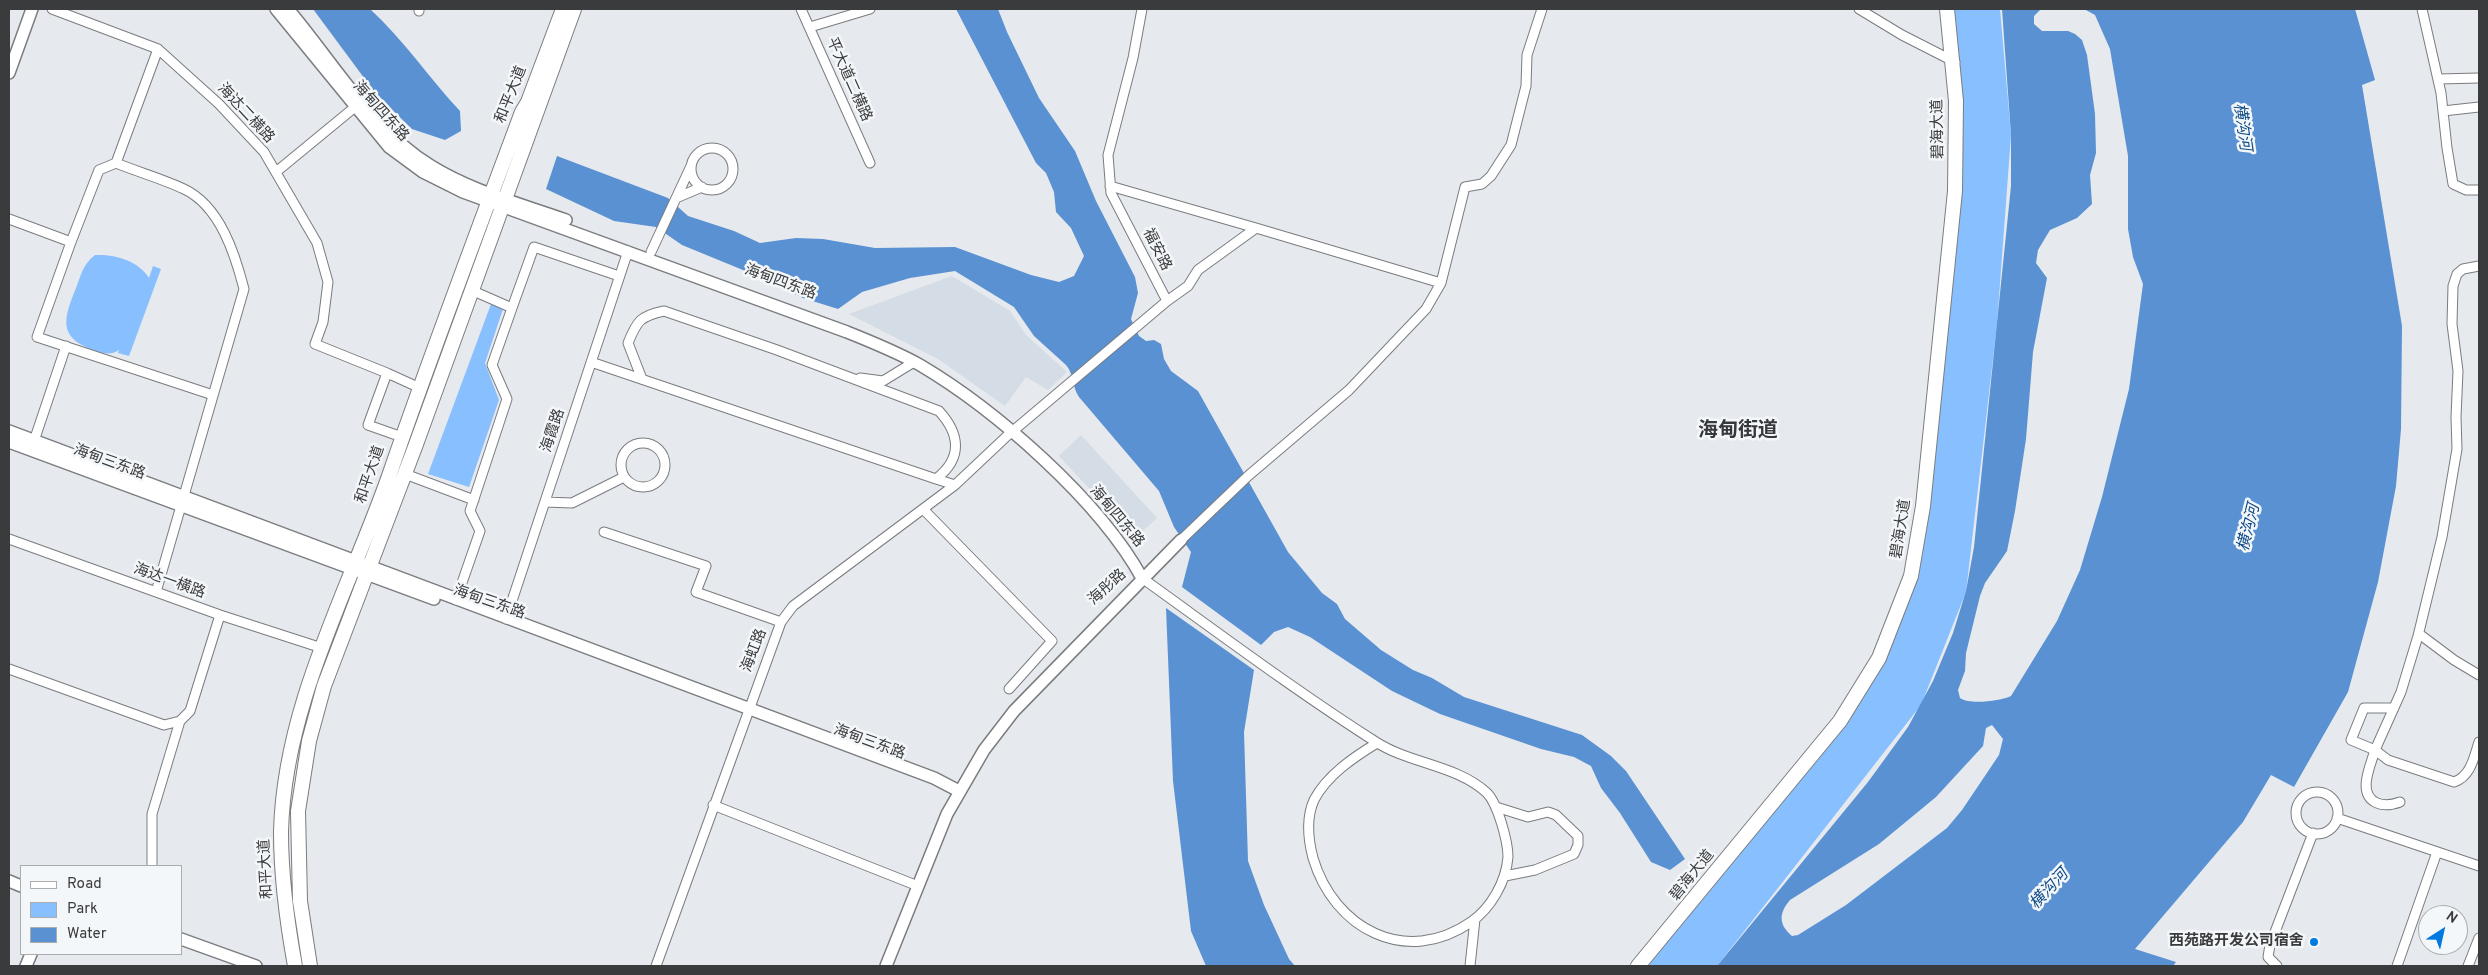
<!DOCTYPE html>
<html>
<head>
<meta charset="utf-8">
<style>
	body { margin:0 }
	#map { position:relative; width:2488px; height:975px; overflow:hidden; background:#e6e9ed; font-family:Overpass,sans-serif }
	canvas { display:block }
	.frame { position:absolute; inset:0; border:10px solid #3a3b3c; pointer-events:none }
	.legend { position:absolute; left:20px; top:865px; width:162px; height:90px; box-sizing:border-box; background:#f4f7fa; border:1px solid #aaacae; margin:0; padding:6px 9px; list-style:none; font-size:15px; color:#3a3b3c }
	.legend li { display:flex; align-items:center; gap:10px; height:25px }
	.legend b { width:25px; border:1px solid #aaacae }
	.north { position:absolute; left:2418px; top:905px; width:50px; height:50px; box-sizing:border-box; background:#f4f7fa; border:1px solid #aaacae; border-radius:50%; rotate:35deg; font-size:14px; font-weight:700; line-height:20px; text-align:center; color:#3a3b3c }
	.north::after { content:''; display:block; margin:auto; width:18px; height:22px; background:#007ae0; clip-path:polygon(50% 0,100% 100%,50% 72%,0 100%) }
</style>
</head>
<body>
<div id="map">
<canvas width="2488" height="975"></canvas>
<div class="frame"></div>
<ul class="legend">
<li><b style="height:6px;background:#fff"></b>Road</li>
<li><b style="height:14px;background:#88bfff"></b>Park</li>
<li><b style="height:14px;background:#5991d2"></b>Water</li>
</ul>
<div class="north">N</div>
</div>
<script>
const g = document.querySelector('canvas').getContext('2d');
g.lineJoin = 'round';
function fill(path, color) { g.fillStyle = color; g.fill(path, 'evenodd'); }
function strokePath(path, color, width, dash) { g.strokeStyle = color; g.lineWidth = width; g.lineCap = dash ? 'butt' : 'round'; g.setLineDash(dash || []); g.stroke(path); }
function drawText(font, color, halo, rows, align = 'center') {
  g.font = font + ' Overpass,"Noto Sans SC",sans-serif'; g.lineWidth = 5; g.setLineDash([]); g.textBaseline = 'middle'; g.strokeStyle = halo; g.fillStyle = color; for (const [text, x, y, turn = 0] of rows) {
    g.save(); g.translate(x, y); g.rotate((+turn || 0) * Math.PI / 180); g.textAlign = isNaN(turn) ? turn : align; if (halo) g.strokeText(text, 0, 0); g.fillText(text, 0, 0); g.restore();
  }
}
fill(new Path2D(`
	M952,276l58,35 16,24 41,37 -19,18 -22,-13 -21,29 -67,-47 -89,-45z
	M1081,435l76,83 -22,20 -76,-82z`), '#d4dce5');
fill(new Path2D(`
	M1953,9h47l11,126 -14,189 -31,268 -45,113 -204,261h-69l215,-270 55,-128 39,-350z
	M95,255c19,-1 43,5 54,23l4,-12 8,3 -32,87 -11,-3 1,-3c-9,6 -16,3 -26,0 -36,-13 -29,-32 -17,-62 5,-13 7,-24 19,-33z
	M491,304l12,5 -18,54 14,37 -30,87 -41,-13z`), '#88bfff');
fill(new Path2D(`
	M313,9h57c34,31 59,69 90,102l1,20 -16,9 -33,-11 -36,-35z
	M956,9h42l9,23 32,66 36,53 21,50 39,76 3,16 -7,26 8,17 7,5 8,-1 7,4 3,15 7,12 27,20 90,161 34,41 15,11 8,15 36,31 32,20 19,8 32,19 118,38 29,21 15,15 59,88 -15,11 -19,-8 -31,-49 -19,-25 -10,-22 -17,-9 -33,-8 -101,-35 -48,-23 -82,-54 -22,-10 -14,5 -13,13 -79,-58 9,-35 -17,-25 -15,-36 -80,-94c-7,-10 -5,-23 -13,-32l-32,-29 -20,-29 -59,-36 -45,7 -48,14 -24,17 -35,-11 -43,-21 -78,-32 -26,-18 -42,-6 -68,-32 11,-33 111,42 20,18 46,15 26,12 36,-5 27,1 52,9 80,-1 76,28 28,7 15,-6 10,-20 -13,-28 -15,-16 -2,-20 -8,-19 -10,-10z
	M2002,9h64l-26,1 -6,6v8l8,7h26l7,3 7,6 5,15 8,59 1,39 -6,22 2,29 -15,14 -27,12 -12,20 -2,13 11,15 -14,74 -7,87 -11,72 -8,40 -22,32 -5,13 -14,57 -1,18 -7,19 2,8c10,7 40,3 51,-2l46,-75 23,-51 22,-73 27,-108 14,-105 -10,-27 -5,-28v-73l-18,-107 -15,-34 -11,-6h271l20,71 -13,5 40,241 -1,103 -5,57 -18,96 -30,110 -54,95 -23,-12 -28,47 -108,127 41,13 -3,4h-456l151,-184 40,-55 25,-46 20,-48 13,-42 8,-44 37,-361v-51zM1992,725l11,14 -4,16 -37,55 -15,18 -101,77 -48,30 -6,1c-14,-12 -13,-23 -2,-36l89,-56 57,-47 47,-51 3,-18z
	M1166,608l88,62 -10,62 4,129 16,44 25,54 6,7h-89l-15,-35 -18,-150z`), '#5991d2');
const street = new Path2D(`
	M52,9l106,40 61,55 45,48 53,91 11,39 -5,40 -8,22 72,29 -19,52 34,12
	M801,9l69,154
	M1859,9l43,26 53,27
	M2422,9l19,84 6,55 6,36 13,6h13
	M419,11v-2
	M810,27l60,-18
	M2438,79l41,-1
	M2443,111l36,-4
	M691 169a21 21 0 1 1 42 0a21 21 0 1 1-42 0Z
	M116,163l42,-114
	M276,172l79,-65
	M1110,186l146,42
	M676,198l26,-11
	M9,219l62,23 28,-72 17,-7c22,9 47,16 68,26 36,17 51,65 60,100l-88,303
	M71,242l-34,95 176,58
	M651,252l40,-86
	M471,290l41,18 22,-61 85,29
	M1167,301l21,-15 10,-16 58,-42 185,55
	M591,362l345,117c27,-21 24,-45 3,-68l-162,-61 -113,-39c-24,5 -27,10 -36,32l14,36
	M387,373l33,15
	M860,378l23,3 31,-19
	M34,441l32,-95
	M621 465a22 22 0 1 1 44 0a22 22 0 1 1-44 0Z
	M405,474l69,26
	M936,479l19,6
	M545,502l27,1 52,-26
	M923,509l129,132 -43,48
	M604,532l102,34 -10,26 85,30
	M9,539l211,76 102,33
	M1181,540l67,-64 101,-86 77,-81 15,-26 24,-96 17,-3 9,-8 20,-31 15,-59 1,-31 15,-46
	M1142,578c78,56 154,113 234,164 34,22 81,23 111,51 11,11 21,49 21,64 -2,25 -17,51 -37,65 -65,45 -137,7 -158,-64 -5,-19 -7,-40 1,-58 13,-25 40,-43 63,-57
	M456,600l24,-69 -10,-20 37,-112 -15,-34 20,-57
	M506,619l122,-368
	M2418,636l24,-99 15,-88 -1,-32 2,-46 -6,-47 1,-38 4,-12 6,-5 16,-3
	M9,669l155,56 16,-4 10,-10 30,-96
	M2479,675l-25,-15 -32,-24h-4l-17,56 -26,58 13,10 66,22c17,-6 20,-25 25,-40
	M2394,708h-30l-13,32 24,10c-4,15 -19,44 2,53 7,3 15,2 23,-1
	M2296 813a21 21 0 1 1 42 0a21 21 0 1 1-42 0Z
	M713,805l205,81
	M1496,807l32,10 20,-5 8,3 22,21v9l-4,9 -39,16 -30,6
	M2337,818l142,48
	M152,866v-52l28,-93
	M656,966l125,-344 12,-16 162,-121 52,-49 160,-135 -56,-108 -3,-38 25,-97 9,-49
	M1470,966l5,-47
	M2277,966l-9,-9 2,-12 43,-112
	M2397,966l40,-114
	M2468,966l11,-28`);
const secondary = new Path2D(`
	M276,9l113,138 34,25 40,20 384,140c25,10 50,20 73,33 76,45 179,135 222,213
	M288,9c45,53 83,120 143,157 40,25 90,38 135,54
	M9,73l23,-64
	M9,431l925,347 25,13
	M9,442l425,157
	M9,881l12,5
	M181,939l75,27
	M26,966l5,-12
	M886,966l61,-152 37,-64 30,-39 167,-171`);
const primary = new Path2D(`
	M295,966c-8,-44 -14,-89 -14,-134 3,-126 67,-240 108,-356 42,-122 88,-243 133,-364l6,-10 35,-93
	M310,966l-10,-65 -2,-90 11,-70 15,-55 91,-239 159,-438
	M1638,966l202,-245 39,-63 32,-82 12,-70 32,-315 1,-90 -9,-92`);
strokePath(street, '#7a7c7f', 11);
strokePath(secondary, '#7a7c7f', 14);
strokePath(primary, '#7a7c7f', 16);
strokePath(street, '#fff', 9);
strokePath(secondary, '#fff', 11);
strokePath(primary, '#fff', 14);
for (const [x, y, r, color] of [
	[2314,942,5,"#007ae0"]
]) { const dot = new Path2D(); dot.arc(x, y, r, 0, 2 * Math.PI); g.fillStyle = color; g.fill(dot); strokePath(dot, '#f4f7fa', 2); }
drawText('15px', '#3a3b3c', '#f4f7fa', [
	["平大道二横路",848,80,66],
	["和平大道",512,95,-68],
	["海甸四东路",380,112,48],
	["海达二横路",245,114,47],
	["碧海大道",1939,129,-91],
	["福安路",1156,250,63],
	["海甸四东路",780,283,20],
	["海霞路",554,431,-72],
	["海甸三东路",109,463,20],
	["和平大道",371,475,-71],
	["海甸四东路",1116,517,50],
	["碧海大道",1902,529,-81],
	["海达一横路",169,582,20],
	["海彤路",1108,588,-42],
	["海甸三东路",489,603,19],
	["海虹路",755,651,-69],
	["海甸三东路",869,743,20],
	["和平大道",267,869,-93],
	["碧海大道",1693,876,-51]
]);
drawText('bold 15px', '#3a3b3c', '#f4f7fa', [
	["西苑路开发公司宿舍",2304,942]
], 'right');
drawText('italic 16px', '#0d4a85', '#f4f7fa', [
	["横沟河",2241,127,82],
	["横沟河",2250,528,-76],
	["横沟河",2050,890,-47]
]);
drawText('bold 20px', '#36383b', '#f4f7fa', [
	["海甸街道",1738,432]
]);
</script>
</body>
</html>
